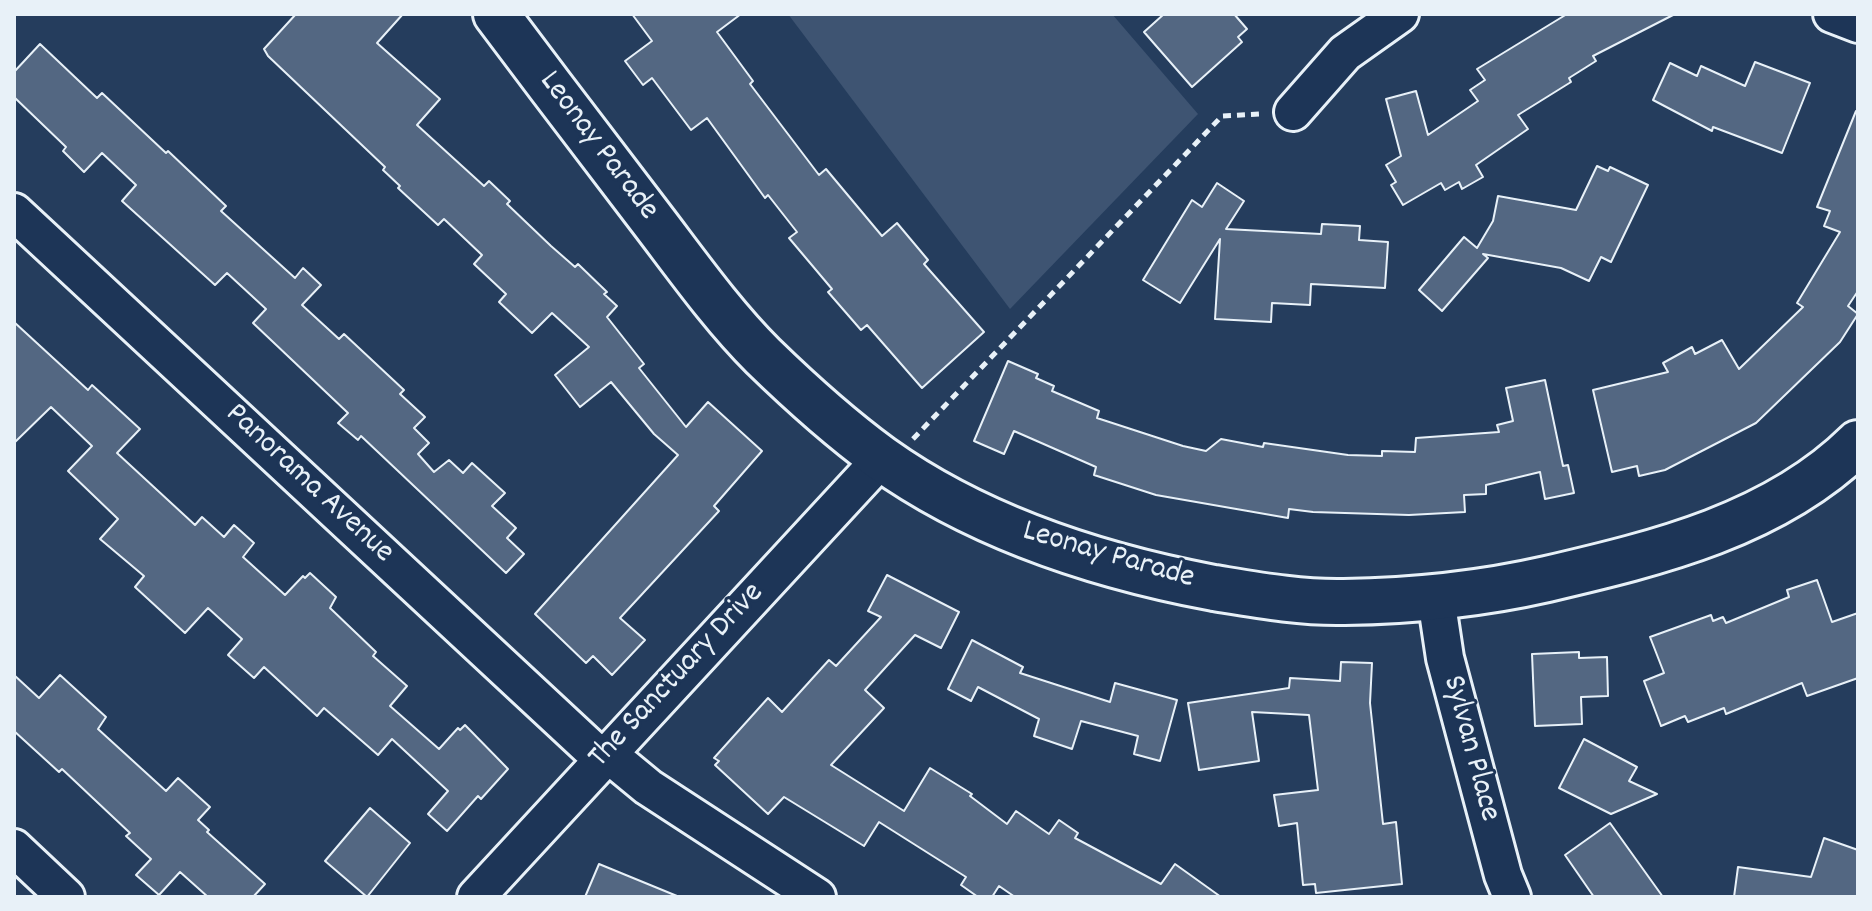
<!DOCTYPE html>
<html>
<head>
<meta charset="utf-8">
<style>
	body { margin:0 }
	#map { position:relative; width:1872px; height:911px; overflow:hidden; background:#253d5d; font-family:Dekko,sans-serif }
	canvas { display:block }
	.frame { position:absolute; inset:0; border:16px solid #e8f1f8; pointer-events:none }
</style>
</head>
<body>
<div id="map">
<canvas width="1872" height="911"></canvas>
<div class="frame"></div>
</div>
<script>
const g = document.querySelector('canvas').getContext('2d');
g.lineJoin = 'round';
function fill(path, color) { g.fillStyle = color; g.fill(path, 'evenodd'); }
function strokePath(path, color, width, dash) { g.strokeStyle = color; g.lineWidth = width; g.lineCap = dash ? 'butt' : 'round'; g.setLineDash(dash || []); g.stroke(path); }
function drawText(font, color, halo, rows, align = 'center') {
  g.font = font + ' Dekko,sans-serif'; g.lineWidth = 6; g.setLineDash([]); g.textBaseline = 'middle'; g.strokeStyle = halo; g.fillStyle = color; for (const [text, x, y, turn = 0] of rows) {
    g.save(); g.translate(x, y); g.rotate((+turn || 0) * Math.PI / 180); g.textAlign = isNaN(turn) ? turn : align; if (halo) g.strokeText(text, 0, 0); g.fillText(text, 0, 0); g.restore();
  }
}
fill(new Path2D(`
	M788,14h324l86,100 -188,195z`), '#3e5472');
const building = new Path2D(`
	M296,14h107l-26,29 63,56 -23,26 67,61 5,-5 21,20 -3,3 44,42 24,21 3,-3 29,28 -3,2 13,12 -10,11 37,47 -5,4 47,59 22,-25 54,49 -48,55 5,5 -99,107 25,22 -33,35 -19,-19 -7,7 -51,-49 143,-159 -24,-21 -43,-52 -31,25 -25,-32 34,-28 -37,-34 -20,20 -33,-31 7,-8 -32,-30 8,-9 -38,-36 -6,6 -40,-37 2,-2 -17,-16 2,-3 -117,-111 -4,-7z
	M632,14h109l-24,18 36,49 -3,3 69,91 7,-6 56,67 15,-13 31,37 -4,4 60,68 -62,56 -55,-63 -6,5 -33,-38 4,-3 -43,-51 8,-6 -29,-37 -3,3 -58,-80 -16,12 -39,-52 -9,7 -18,-24 27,-20z
	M1164,14h70l13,15 -9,8 4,5 -50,45 -48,-55z
	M1567,14h108l-82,42 3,5 -27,17 2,4 -53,33 10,14 -52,36 7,12 -21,12 -3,-7 -14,8 -4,-7 -38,22 -12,-20 5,-3 -10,-17 15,-9 -15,-57 30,-8 12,44 50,-34 -8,-11 15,-10 -8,-11z
	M40,44l57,54 5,-5 64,60 2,-2 58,55 -5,5 74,67 8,-10 18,17 -19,20 37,34 5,-5 60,56 -4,4 25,23 -11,11 15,15 -11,11 16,18 15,-12 14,13 9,-10 33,30 -13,13 24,22 -9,10 17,16 -18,19 -145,-137 -3,4 -20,-17 10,-10 -95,-90 13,-14 -39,-36 -12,12 -93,-84 14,-16 -34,-32 -18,19 -21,-21 3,-4 -52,-50v-25z
	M1755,62l55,21 -28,70 -69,-26 -1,4 -59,-31 17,-37 27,13 4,-10 44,20z
	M1856,111h2v180l-10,15 10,8 -18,28 -84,81 -91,47 -26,6 -2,-10 -25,6 -19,-82 75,-18 -5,-9 29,-16 3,7 27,-14 17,29 64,-62 -6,-4 43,-71 -16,-6 6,-15 -13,-4z
	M1597,166l11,5 2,-4 38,18 -37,77 -10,-5 -12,24 -28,-13 -78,-14 5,4 -46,53 -23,-21 45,-53 13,11 16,-27 5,-25 78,14z
	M1217,183l27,18 -18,28 95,5 1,-10 38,2 -1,14 29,2 -3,46 -74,-4 -1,21 -38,-2 -1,19 -56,-3 5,-80 -40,64 -37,-23 49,-80 10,7z
	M14,322l74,68 4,-5 48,44 -23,24 78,72 7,-8 22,20 10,-12 20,18 -11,14 42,38 18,-19 2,2 5,-5 26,24 -6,11 46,44 -3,4 34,30 -17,20 49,43 19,-21 2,2 5,-5 43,44 -27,30 -3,-3 -31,35 -19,-17 20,-23 -56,-52 -14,16 -54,-47 -7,8 -53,-49 -10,11 -26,-23 14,-16 -34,-31 -23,25 -50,-46 9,-11 -44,-37 18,-20 -50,-48 24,-25 -41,-39 -37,36z
	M1008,361l30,13 -2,4 18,8 -2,5 47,20 -2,7 86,28 23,5 15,-12 42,8 1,-4 84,12 34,1v-5l33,1 1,-14 83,-6 -2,-7 16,-4 -7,-33 39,-8 18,86 5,-1 6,28 -29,6 -5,-27 -54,13v9l-22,1 1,17 -56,3 -96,-3 -24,-3 -1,9 -132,-23 -62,-20 2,-8 -82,-36 -10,23 -30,-13z
	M887,575l72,37 -18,36 -26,-13 -50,55 19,18 -53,57 73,46 26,-43 42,26 -2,2 37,28 9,-13 33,23 10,-14 19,13 -3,5 86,46 14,-20 46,33h-206l-16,-11 -7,11h-14l-17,-12 5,-8 -87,-55 -15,24 -80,-49 -16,17 -53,-49 4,-4 -5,-3 54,-60 14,14 47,-52 7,6 45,-49 -13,-6z
	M1817,580l15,42 26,-9v65l-51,18 -5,-13 -76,31 -2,-6 -36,14 -3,-6 -24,10 -17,-45 20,-8 -14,-36 61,-22 2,6 10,-4 3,6 63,-26 -2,-7z
	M972,640l51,27 -3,6 90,29 5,-19 62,17 -17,61 -26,-7 4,-18 -57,-15 -9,28 -38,-13 5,-17 -61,-32 -7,14 -23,-12z
	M1579,652v6l28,-1 1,39 -27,1 1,27 -47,2 -3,-72z
	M1341,662l31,1 -2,40 13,121 13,-2 6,62 -86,9 -1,-9 -12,1 -6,-62 -18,3 -5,-31 44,-5 -9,-75 -57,-3 7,49 -60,9 -11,-67 101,-15 1,-10 50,3z
	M14,675l25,23 21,-23 46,42 -8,12 68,62 12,-13 32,29 -12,13 11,10 -2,2 58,52 -12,13h-45l-28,-25 -21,23 -23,-20 15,-16 -25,-23 4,-3 -68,-64 -3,3 -45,-41z
	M1584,739l53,28 -8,14 28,13 -46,20 -52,-26z
	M370,808l40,35 -43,54 -42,-36z
	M1610,823l53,74h-69l-29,-42z
	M1824,838l34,12v47h-124l4,-30 73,10z
	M599,864l78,32v1h-92z`);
fill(building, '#536782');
strokePath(building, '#e8f1f8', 2);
const minor = new Path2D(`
	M1832,14l26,10
	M1293,112l52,-59 55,-39
	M14,212l588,547
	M1436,598l9,60 58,217 9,22
	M608,754l40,33 169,110
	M14,848l52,49
	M476,897l406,-439`);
const tertiary = new Path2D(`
	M496,14c51,68 102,135 154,203 36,47 71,97 113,139 37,36 77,72 118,102 98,70 216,108 333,130 43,7 87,15 130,14 68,-1 137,-8 203,-23 111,-26 228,-54 311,-136`);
strokePath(minor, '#e8f1f8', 42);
strokePath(tertiary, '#e8f1f8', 50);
strokePath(new Path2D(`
	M913,439l309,-323 39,-2`), '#e8f1f8', 5, [8, 6]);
strokePath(minor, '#1d3557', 36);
strokePath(tertiary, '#1d3557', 44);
drawText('32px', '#e8f1f8', '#1d3557', [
	["Leonay Parade",597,147,53],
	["Panorama Avenue",308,485,43],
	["Leonay Parade",1108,557,16],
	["The Sanctuary Drive",678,677,-47],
	["Sylvan Place",1469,749,75]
]);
</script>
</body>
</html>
